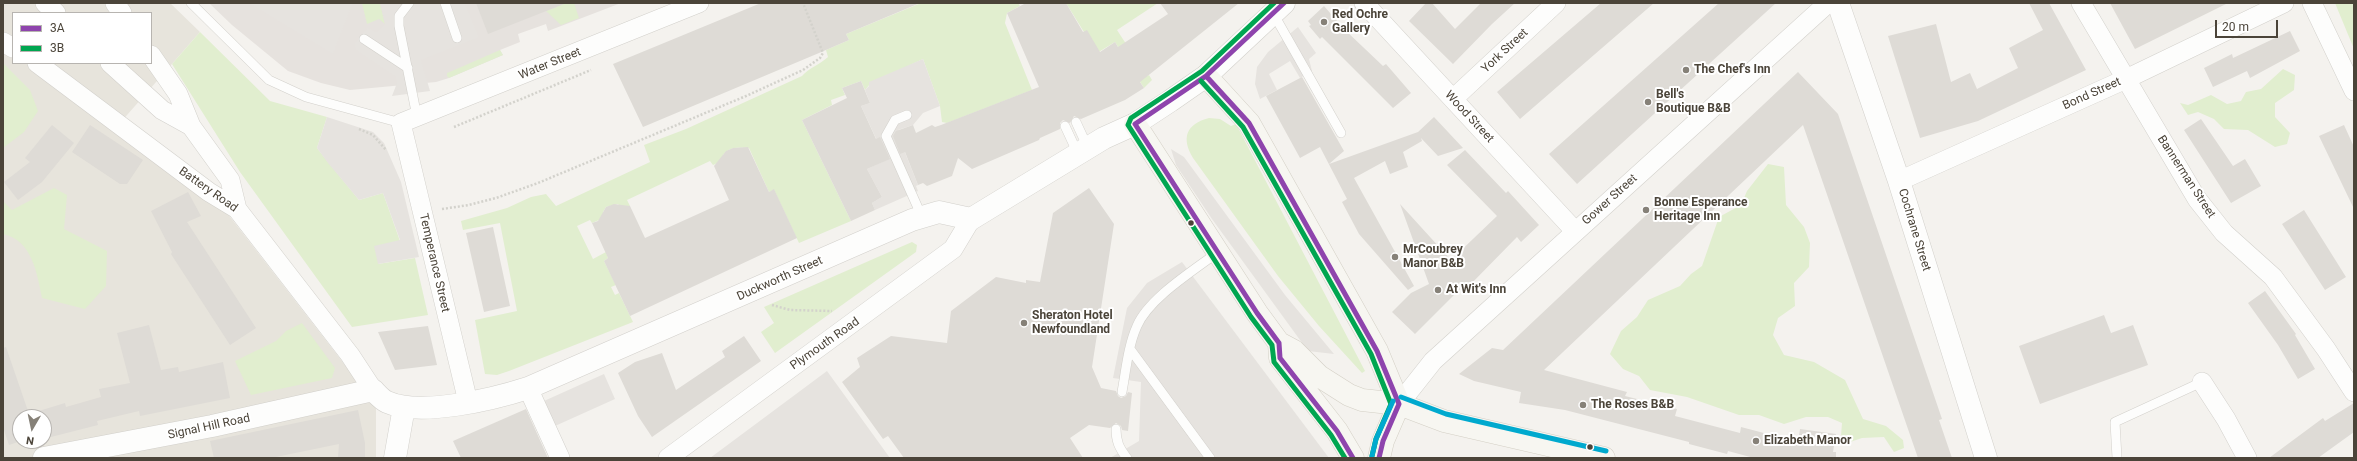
<!DOCTYPE html>
<html>
<head>
<meta charset="utf-8">
<style>
	body { margin:0 }
	#map { position:relative; width:2357px; height:461px; overflow:hidden; background:#f4f2ee; font-family:Roboto,sans-serif }
	canvas { display:block }
	.frame { position:absolute; inset:0; border:4px solid #4b4439; pointer-events:none }
	.legend { position:absolute; left:12px; top:12px; width:140px; height:52px; box-sizing:border-box; background:#fff; border:1px solid #b7b4b0; margin:0; padding:5px 7px; list-style:none; font-size:12px; color:#4b4439 }
	.legend li { display:flex; align-items:center; gap:8px; height:20px }
	.legend b { width:20px; border:1px solid #b7b4b0 }
	.north { position:absolute; left:12px; top:409px; width:40px; height:40px; box-sizing:border-box; background:#fff; border:1px solid #b7b4b0; border-radius:50%; rotate:189deg; font-size:11px; font-weight:700; line-height:16px; text-align:center; color:#4b4439 }
	.north::after { content:''; display:block; margin:auto; width:14px; height:18px; background:#868178; clip-path:polygon(50% 0,100% 100%,50% 72%,0 100%) }
	.scale { position:absolute; left:2215px; top:20px; width:63px; height:18px; box-sizing:border-box; border:2px solid #4b4439; border-top:0; padding-left:5px; font-size:12px; line-height:14px; white-space:nowrap; color:#4b4439; -webkit-text-stroke:3px #fff; paint-order:stroke }
</style>
</head>
<body>
<div id="map">
<canvas width="2357" height="461"></canvas>
<div class="frame"></div>
<ul class="legend">
<li><b style="height:5px;background:#8e44ad"></b>3A</li>
<li><b style="height:5px;background:#00a651"></b>3B</li>
</ul>
<div class="north">N</div>
<div class="scale">20 m</div>
</div>
<script>
const g = document.querySelector('canvas').getContext('2d');
g.lineJoin = 'round';
function fill(path, color) { g.fillStyle = color; g.fill(path, 'evenodd'); }
function strokePath(path, color, width, dash) { g.strokeStyle = color; g.lineWidth = width; g.lineCap = dash ? 'butt' : 'round'; g.setLineDash(dash || []); g.stroke(path); }
function drawText(font, color, halo, rows, align = 'center') {
  g.font = font + ' Roboto,sans-serif'; g.lineWidth = 4; g.setLineDash([]); g.textBaseline = 'middle'; g.strokeStyle = halo; g.fillStyle = color; for (const [text, x, y, turn = 0] of rows) {
    g.save(); g.translate(x, y); g.rotate((+turn || 0) * Math.PI / 180); g.textAlign = isNaN(turn) ? turn : align; if (halo) g.strokeText(text, 0, 0); g.fillText(text, 0, 0); g.restore();
  }
}
fill(new Path2D(`
	M3,3h167l30,29 -87,99 114,82 149,192v53h-373zM13,13h138v50h-138zM20,417h24v24h-24z`), '#e7e4dc');
fill(new Path2D(`
	M209,3h412l-73,28 -2,-7 -28,10 2,8 -20,8 3,5 -54,23 -13,4 -86,8 -29,-7 -33,-12 -56,-46z`), '#e6e2de');
fill(new Path2D(`
	M362,3h18l5,21 -6,-5 -12,5z
	M556,3h18l5,15 -18,7 -15,-14 11,-4z
	M921,3h97l2,3 -13,7 -2,10 27,67 -85,33 -5,-1 -2,-16 -17,-47 -53,25 -5,6 -4,-9 -19,7 3,7 -14,5 1,5 -30,15 49,101 -52,22 -25,-53 -5,2 -20,-44c-11,0 -19,-2 -26,7l2,5 -12,5 -3,-4 -83,39 3,6 -8,3 -4,-5 -12,3 -3,5 3,5 -14,6 -2,-3 -13,6 16,33 13,-7 2,6 -4,3 12,24 -5,2 4,8 4,-2 14,29 -124,49 -12,4 -12,-1 -10,-54 42,-9 -17,-88 -37,7 -2,-9 46,-13 24,-11 15,-3 10,12 94,-44 -6,-17 42,-16 116,-53c7,-8 17,-11 26,-19l-2,-7 23,-10 -3,-6z
	M1066,3h92l-41,27 30,46 2,-1 3,5 -8,8 -29,-46 -18,11z
	M2335,3h19v46z
	M200,32l70,69 57,16 -10,31 42,52 24,-7 17,48 -22,23 37,-6 13,57 -76,12 -112,-155 -68,-108z
	M500,50l3,5 -54,23 -2,-2v-3l5,-2z
	M3,63l27,27 8,21 -14,21 -21,16z
	M2283,69l12,6 -1,15 -19,13v14l15,16 -3,11 -12,3 -27,-17 -24,-1 -10,-10 -16,-7 -10,3 -8,-12 8,2 23,-10 16,9 14,-3 5,-9 15,-3z
	M1209,118l11,1 11,7 5,-2 129,247 -3,2 -43,-47 -41,-50 -85,-118c-12,-20 -7,-34 16,-40z
	M1768,164l16,3 2,38 18,22 6,16 -1,24 -15,16 1,23 -17,12 -5,17 11,20 30,7 31,18 18,39 23,7 17,14 1,8 -10,4 -10,-15 -22,1 -15,5 -6,-7 1,-13 -14,-6h-22l-22,7 -25,-9h-20l-52,-18 -37,-7 -11,-14 -16,-7 -13,-15 11,-23 16,-14 11,-17 32,-14 11,-12 11,-8 17,-49 22,-12 6,-14z
	M54,188l13,7 -3,34 43,22 -1,35 -21,23 -43,-11c-5,-25 -10,-58 -39,-64v-33l9,9z
	M912,242l5,3 -1,7 -141,101 -14,-21 13,-9 -10,-16z
	M302,323l33,45 -3,10 -81,17 -16,-34 41,-20 10,-10z`), '#e1eecf');
fill(new Path2D(`
	M249,3h103v2l-19,49z
	M380,3h85l14,34 -58,23 9,31 -38,5 5,-13 -1,-6 -40,-27 -1,-7 12,-15 9,4 9,-8z
	M1298,27l18,26 -7,6 3,12 -12,7 -10,-17 -21,13 8,16 -17,9 -5,-15 2,-17 11,-15z
	M923,59l17,47 -17,7 -10,12 -15,5 2,10 18,45 -2,1 2,5 -43,19 -3,-7 10,-6 -15,-28 19,-9 -25,-54 9,-3 -5,-13 4,-4v-4z
	M327,117l46,15 11,11 17,39 18,75 -41,7 -4,-18 26,-6 -17,-47 -24,7 -31,-37 -11,-15z
	M1171,149l13,8 101,138 49,59 -26,-3 -96,-132 -36,-54z
	M1182,262l147,196h-219l29,-17 2,-59 -28,-4 14,-70 20,-25z
	M827,371l63,87h-180z
	M604,374l11,25 -60,27 -11,-25z`), '#e6e3df');
fill(new Path2D(`
	M476,3h88v1l-76,30z
	M761,3h159l-74,31 3,6 -30,13 -176,74 -30,-63z
	M1026,3h40l17,29 4,-2 13,22 15,-10 3,5 50,-33 -8,-11h79l-99,79 4,6 -19,12 -44,19 -7,-3 -4,7 -7,-3 -3,3v6l-20,9 -1,2 -67,29 -14,-11 -6,18 -25,10 -4,-3 -5,2 -13,-33 -5,2 -7,-18 3,-5 17,-6 3,8 16,-8 3,2 6,-2 98,-38 -32,-74z
	M1426,3h6l23,26 26,-26h34l-23,21 -39,40 -44,-43z
	M1601,3h53l-134,116 -23,-27z
	M1719,3h57l-199,181 -28,-30z
	M2029,3h20l37,67 -108,51 -58,17 -32,-102 48,-12 15,58 19,-9 7,16 41,-21 -9,-20 34,-18z
	M2110,3h118l-93,46z
	M1324,6l20,23 39,37 3,-2 25,29 -18,15 -71,-71 -2,2 -11,-13 2,-1 -3,-4z
	M2290,31l10,20 -50,27 -3,-7 -34,16 -9,-19 28,-14 1,4z
	M1798,72l40,42 104,305 -3,1 13,38h-34l-115,-333 -259,245 83,22 -2,4 52,13 -2,7 65,17 1,-6 57,15 2,-13 36,5 -3,18h3v6h-82l-26,-7 -1,3 -38,-10v-2l-124,-32 -46,-7 2,-11 -47,-11 -15,-7 33,-26 11,2z
	M1302,77l42,74 -15,13 89,-32 16,-15 29,31 -25,8 -17,-18 1,3 -19,11 5,15 -18,7 -5,-13 -31,17 60,108 -6,4 -49,-56 -17,-32 5,-3 -27,-52 -20,11 -34,-62z
	M861,81l9,22 -9,3 15,33 4,-2 10,22 -23,10 15,28 -10,6 3,7 -24,11 -49,-101 45,-22 -5,-10z
	M2201,119l32,47 12,-7 16,27 -30,17 -47,-73z
	M52,125l22,18 -32,39 -24,18 -14,-18 26,-20 -5,-4z
	M90,125l53,35 -16,24h-7l-48,-32z
	M2344,125l10,22v62l-35,-73z
	M748,147l21,45 5,-3 23,49 -167,78 -26,-55 4,-3 -16,-35 6,-2 8,-14 8,-3 16,2 15,32 84,-38 -15,-34 12,-15 7,-3z
	M1465,150l41,43 2,-2 31,34 -18,17 -4,-5 -49,50 -3,-3 -50,50 -23,-22 19,-19 18,-9 -29,-80 51,56 46,-44 -50,-51z
	M1089,188l25,36 -22,143 9,21 15,3 2,5 3,2 5,-2 2,-4 4,1 -4,38 -6,-1 -1,-4 -5,-3 -6,5 -21,-3 -19,13 13,20h-179l-16,-22 -5,3 -41,-57 18,-15 -3,-9 34,-22 56,7 4,-32 45,-34 30,6v-3l14,2 13,-69z
	M188,192l13,24 -14,6 69,106 -26,17 -59,-91 1,-2 -21,-41z
	M2304,210l42,67 -21,13 -43,-66z
	M493,227l17,79 -26,6 -18,-79z
	M2265,291l31,43 -1,1 20,34 -17,10 -20,-34 -30,-42z
	M2104,315l7,18 22,-8 15,40 -108,39 -21,-58z
	M149,325l12,45 17,-3 1,5 44,-10 7,36 -90,18 -1,-5 -42,10 1,4 -51,13 -1,-5h-2v-16h-24l1,24 -12,4 -6,-18v-79l3,-1 23,67 36,-11 1,4 35,-10 -2,-8 31,-6 -13,-50z
	M428,326l9,39 -42,5 -17,-38z
	M744,336l17,25 -109,76 -14,-21 -20,-43 17,-11 27,-9 14,37 49,-33 -3,-6z
	M2354,403v29l-36,26h-49l54,-40 2,3z
	M526,409l22,49h-87l-8,-17z
	M358,410l7,33v15h-27l1,-14 -68,14h-57l-4,-17z`), '#dedbd6');
const service = new Path2D(`
	M191,3l78,77 37,17 95,26
	M409,3l-10,13v10l18,91
	M445,3l12,35
	M1273,13l68,120
	M364,39l44,29
	M907,115l-12,5 -9,16 36,81
	M1076,122l12,26
	M1065,126l13,28
	M1130,349l80,109
	M1122,392c4,-22 6,-46 15,-66 12,-28 56,-55 81,-74
	M1116,429c0,12 3,19 11,29
	M2117,458l-2,-36 87,-40`);
const minor = new Path2D(`
	M45,3l11,10
	M115,3l7,10
	M1364,3l211,228
	M2081,3l116,196 27,34 49,44 53,72 28,43
	M2312,3l42,88
	M3,42l10,6
	M151,55l27,39 13,32
	M37,63l172,129 28,17 113,146 23,35
	M110,63l52,47 29,16 39,54 7,29
	M1453,99l103,-96
	M1899,181l227,-102 158,-76
	M2202,382l24,37 21,39
	M528,388l32,70
	M468,402l-67,-279 298,-120
	M1399,404l34,-43 395,-358
	M668,458l285,-209 18,-30`);
const tertiary = new Path2D(`
	M1838,3l61,178 87,277
	M44,458l168,-32 161,-36c4,4 9,10 14,12 33,15 107,-3 141,-14l384,-168 27,-8 32,7 133,-81 31,-14 35,-23 36,-25 78,-73
	M395,458l9,-51`);
const secondary = new Path2D(`
	M1206,76l43,47 128,228 22,53
	M1135,124l122,189 22,30 15,8 25,25 30,19 13,5 37,4 45,17 160,37
	M1279,343l1,15 57,73 16,27
	M1379,458l4,-17 16,-37`);
strokePath(service, '#d2d0cb', 10);
strokePath(minor, '#d2d0cb', 20);
strokePath(tertiary, '#d2d0cb', 23);
strokePath(secondary, '#d3cfc5', 23);
strokePath(new Path2D(`
	M454,127l137,-57
	M359,129l14,6 13,15
	M442,209l27,-4 27,-7 42,-15 208,-87 57,-26 17,-12 3,-5 -20,-50
	M772,305l18,5 42,1`), '#d3d2cc', 2.5, [2, 2]);
strokePath(service, '#fdfdfc', 9);
strokePath(minor, '#fdfdfc', 19);
strokePath(tertiary, '#fdfdfc', 22);
strokePath(secondary, '#f7f6f1', 22);
strokePath(new Path2D(`
	M1284,3l-78,73 -71,48 122,189 22,30 1,15 57,73 16,27
	M1206,76l43,47 128,228 22,53 -16,37 -4,17`), '#8e44ad', 5);
strokePath(new Path2D(`
	M1274,3l-72,68 -71,47 -3,7 123,192 21,28 2,17 57,73 14,23
	M1201,81l42,46 128,227 20,50 -15,35 -4,17`), '#00a651', 5);
strokePath(new Path2D(`
	M1401,397l45,17 160,37
	M1372,456l4,-17 17,-38`), '#00a9ce', 5);
for (const [x, y, r, color] of [
	[1324,22,4,"#868178"],
	[1686,70,4,"#868178"],
	[1648,102,4,"#868178"],
	[1646,210,4,"#868178"],
	[1191,223,3.5,"#4b4439"],
	[1395,257,4,"#868178"],
	[1438,290,4,"#868178"],
	[1024,323,4,"#868178"],
	[1583,405,4,"#868178"],
	[1756,441,4,"#868178"],
	[1590,447,3.5,"#4b4439"]
]) { const dot = new Path2D(); dot.arc(x, y, r, 0, 2 * Math.PI); g.fillStyle = color; g.fill(dot); strokePath(dot, '#fff', 1.5); }
drawText('bold 12px', '#4b4439', '#fff', [
	["Red Ochre",1332,15],
	["Gallery",1332,29],
	["The Chef's Inn",1694,70],
	["Bell's",1656,95],
	["Boutique B&B",1656,109],
	["Bonne Esperance",1654,203],
	["Heritage Inn",1654,217],
	["MrCoubrey",1403,250],
	["Manor B&B",1403,264],
	["At Wit's Inn",1446,290],
	["Sheraton Hotel",1032,316],
	["Newfoundland",1032,330],
	["The Roses B&B",1591,405],
	["Elizabeth Manor",1764,441]
], 'left');
drawText('12px', '#4b4439', '#fff', [
	["York Street",1505,51,-43],
	["Water Street",550,64,-22],
	["Bond Street",2092,94,-24],
	["Wood Street",1469,117,47],
	["Bannerman Street",2186,177,57],
	["Battery Road",208,190,35],
	["Gower Street",1610,200,-42],
	["Cochrane Street",1914,230,73],
	["Temperance Street",434,263,77],
	["Duckworth Street",780,279,-24],
	["Plymouth Road",825,344,-35],
	["Signal Hill Road",209,427,-12]
]);
</script>
</body>
</html>
